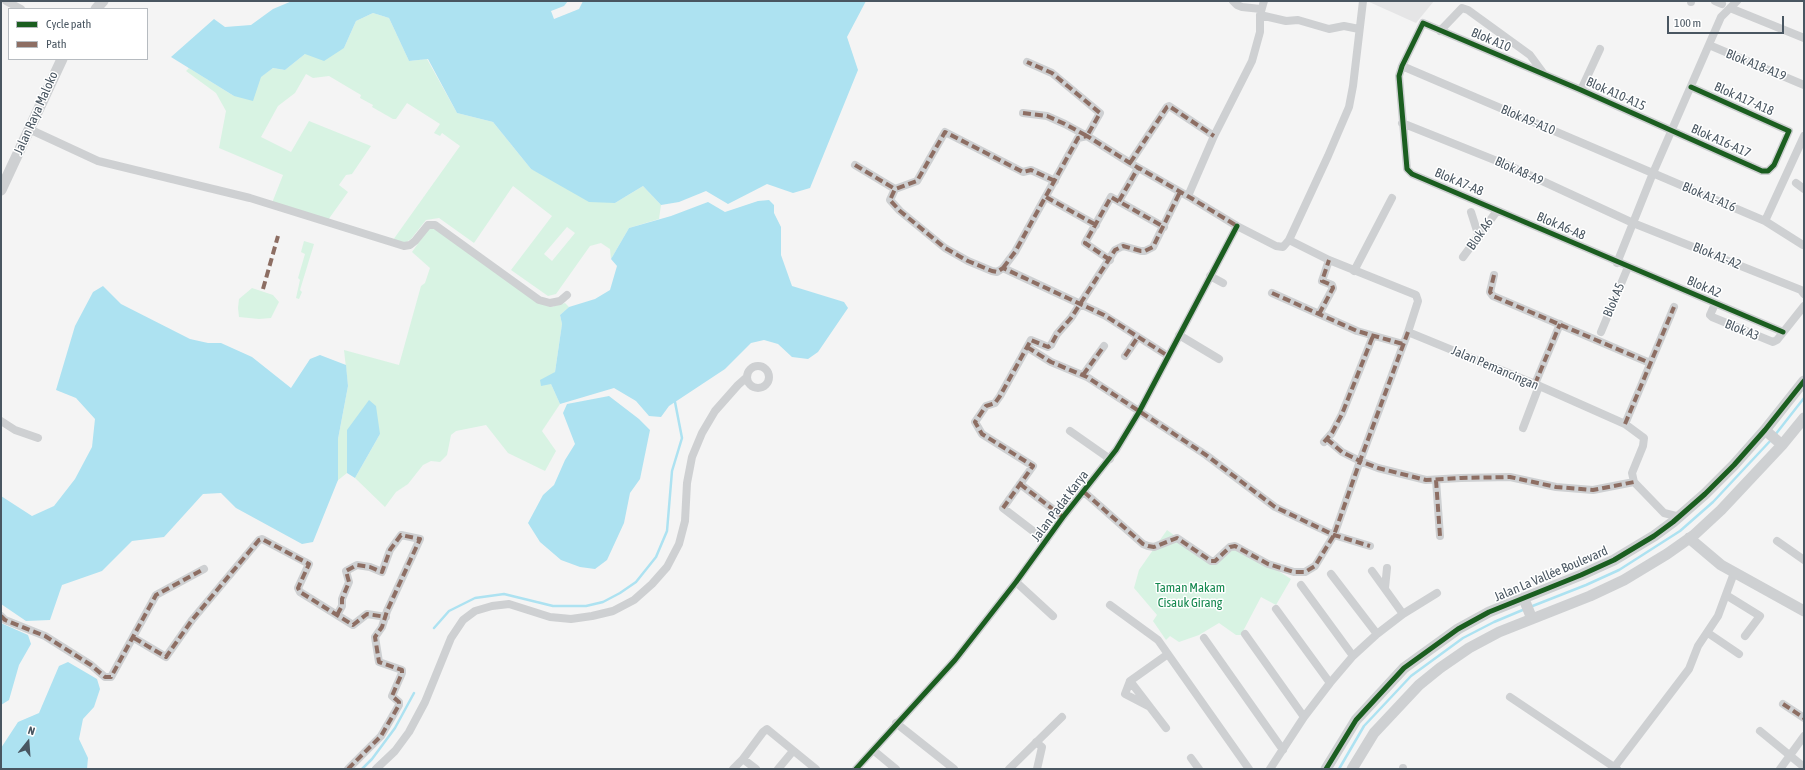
<!DOCTYPE html>
<meta charset="utf-8">
<style>
body{margin:0}
#map{position:relative;width:1805px;height:770px;overflow:hidden;background:#f4f4f4;font-family:"Asap Condensed",sans-serif}
canvas{display:block}
.frame{position:absolute;inset:0;border:2px solid #495661;pointer-events:none}
.legend{position:absolute;left:8px;top:8px;width:140px;height:52px;box-sizing:border-box;background:#fff;border:1px solid #b6bbc0;margin:0;padding:5px 7px;list-style:none;font-size:12px;color:#495661}
.legend li{display:flex;align-items:center;gap:8px;height:20px}
.legend b{width:20px;border:1px solid #b6bbc0}
.north{position:absolute;left:8px;top:722px;width:40px;height:40px;-webkit-text-stroke:3px #fff;paint-order:stroke;rotate:17deg;font-size:11px;font-weight:700;line-height:16px;text-align:center;color:#495661}
.north::after{content:'';display:block;margin:auto;width:14px;height:18px;background:#495661;clip-path:polygon(50% 0,100% 100%,50% 72%,0 100%)}
.scale{position:absolute;left:1667px;top:16px;width:117px;height:18px;box-sizing:border-box;border:2px solid #495661;border-top:0;padding-left:5px;font-size:12px;line-height:14px;white-space:nowrap;color:#495661;-webkit-text-stroke:3px #fff;paint-order:stroke}
</style>
<div id="map">
<canvas width="1805" height="770"></canvas>
<div class="frame"></div>
<ul class="legend">
<li><b style="height:5px;background:#1b5e20"></b>Cycle path</li>
<li><b style="height:5px;background:#8d6e63"></b>Path</li>
</ul>
<div class="north">N</div>
<div class="scale">100 m</div>
</div>
<script>
const ctx = document.querySelector('canvas').getContext('2d');
ctx.lineJoin = 'round';
function fill(path, color) { ctx.fillStyle = color; ctx.fill(path, 'evenodd'); }
const toPath = rows => new Path2D(rows.map(r => 'M' + r).join(''));
function stroke(path, color, width, dash) { ctx.strokeStyle = color; ctx.lineWidth = width; ctx.lineCap = dash ? 'butt' : 'round'; ctx.setLineDash(dash || []); ctx.stroke(path); }
function drawText(font, color, halo, rows, align = 'center') {
  ctx.font = font + ' "Asap Condensed",sans-serif'; ctx.lineWidth = 3; ctx.setLineDash([]); ctx.textBaseline = 'middle'; ctx.strokeStyle = halo; ctx.fillStyle = color; for (const [text, x, y, turn = 0] of rows) {
    ctx.save(); ctx.translate(x, y); ctx.rotate((+turn || 0) * Math.PI / 180); ctx.textAlign = isNaN(turn) ? turn : align; if (halo) ctx.strokeText(text, 0, 0); ctx.fillText(text, 0, 0); ctx.restore();
  }
}
fill(toPath([
 [1367,1,1434,1,1416,23]
]), '#e5e5e6');
fill(toPath([
 [373,13,389,18,409,61,427,59,457,113,493,122,531,169,615,203,643,186,661,205,659,219,629,228,611,259,610,249,601,243,590,246,556,294,548,296,511,270,552,216,513,186,474,243,439,218,426,220,411,239,405,243,393,240,460,146,442,133,440,136,434,133,440,124,407,103,396,119,393,119,372,107,373,105,360,98,361,95,329,76,313,78,306,74,295,93,278,106,261,137,291,152,309,121,371,146,352,174,346,175,339,185,348,192,328,220,272,203,283,175,219,148,226,111,216,93,186,71,189,68,234,96,273,68,285,70,305,54,344,48,356,21],
 [567,227,575,233,552,261,544,254],
 [434,227,551,307,565,303,569,307,560,315,562,324,555,372,551,384,560,404,542,431,556,451,545,471,508,453,486,425,456,431,451,435,447,455,440,462,431,461,423,465,408,484,396,492,385,507,355,478,380,434,347,430,347,473,337,481,338,439,348,386,344,350,399,365,421,286,425,283,430,268,412,252,429,228],
 [304,241,314,244,300,290,302,292,299,299,296,298,300,280,298,278,305,254,301,252],
 [252,288,273,295,279,302,271,318,259,319,239,317,238,308,239,299],
 [1167,530,1213,564,1236,544,1291,579,1276,605,1261,597,1241,635,1236,635,1219,623,1199,635,1179,642,1170,636,1166,640,1153,621,1157,615,1134,588,1139,570]
]), '#d8f3e3');
fill(toPath([
 [292,1,568,1,564,6,551,11,554,19,579,9,583,1,866,1,847,37,858,70,810,188,793,193,767,184,728,204,706,191,679,202,661,205,643,186,615,203,589,202,531,169,493,122,457,113,428,59,409,61,389,18,373,13,356,21,344,48,324,61,305,54,285,70,273,68,261,77,253,101,234,96,171,57,214,19,225,27,251,25,273,9],
 [769,200,774,205,774,213,781,227,781,255,792,286,844,302,848,308,818,352,808,359,792,357,778,344,764,340,751,343,725,369,669,406,661,417,649,416,636,401,614,388,560,404,551,384,541,386,540,380,555,372,562,324,560,315,569,307,595,299,610,290,617,266,611,259,629,228,671,216,708,202,725,212,758,201],
 [103,286,121,304,190,339,208,343,221,343,252,357,291,388,310,359,320,355,346,365,348,386,338,439,338,480,313,542,302,544,236,508,221,493,203,494,164,537,132,541,102,571,62,585,50,620,26,621,1,604,1,496,32,516,54,506,75,479,92,447,95,419,76,398,56,390,75,326,93,292],
 [609,396,639,419,650,430,640,479,630,493,624,523,607,560,595,569,580,567,561,560,540,542,528,523,543,495,554,485,565,460,575,444,563,413,567,404],
 [369,400,376,406,380,434,355,478,347,473,347,430],
 [1,623,28,635,31,644,19,665,9,700,1,705],
 [68,662,97,679,100,689,94,707,83,719,79,739,88,758,87,769,1,769,1,748,18,722,39,713,59,666]
]), '#ade2f1');
stroke(toPath([
 [1775,435,1804,398],
 [1530,607,1586,585,1619,570,1680,531,1713,502,1772,439],
 [434,628,449,611,475,598,504,594,553,606,586,606,603,602,620,593,636,582,656,557,667,531,672,471,682,438,675,402],
 [362,769,372,759,395,728,414,693],
 [1339,769,1364,726,1411,676,1463,638,1494,622,1525,609]
]), '#ade2f1', 2.5);
stroke(toPath([
 [6,1,21,9],
 [1233,1,1237,5,1242,7,1261,9],
 [1715,1,1722,4],
 [1691,2,1691,1],
 [1730,8,1804,38],
 [1260,15,1286,21,1298,20,1329,29,1344,26,1359,29],
 [1440,31,1462,8,1468,10,1530,55,1544,74],
 [1709,45,1804,85],
 [1402,66,1765,221,1803,245],
 [1691,87,1789,131,1774,165,1768,171,1762,171,1581,90,1423,23,1402,66,1399,76,1407,169,1412,174,1783,332],
 [1581,90,1600,49],
 [1023,113,1047,116,1065,124,1087,136,1100,113,1052,73,1027,62],
 [1402,123,1512,167,1633,223,1801,290,1804,294],
 [29,129,98,161,250,198,404,246,410,245,415,241,428,225,435,225,539,300,550,303,560,301,567,295],
 [1130,163,1167,107,1169,106,1214,136],
 [855,165,895,189],
 [1055,181,1031,170,1023,172,945,132,917,181,895,189,890,200,900,211,945,248,968,261,992,271,997,272,1003,268,1104,315,1168,356],
 [1796,183,1804,189],
 [1188,196,1214,136,1252,61,1260,32,1260,15,1264,1],
 [1046,197,1096,225],
 [1119,201,1138,168],
 [1471,212,1479,237],
 [1765,221,1804,136],
 [1289,240,1329,260,1416,295,1418,301,1408,332,1535,384,1625,424,1644,438,1643,446,1632,473,1634,482,1664,513,1680,517],
 [1463,257,1497,211],
 [1110,260,1085,243,1111,197,1164,227],
 [1617,263,1653,173,1721,17,1737,1],
 [1003,268,1015,252,1078,138,1087,136,1130,163,1191,198,1237,226,1276,246,1283,247,1289,240,1328,156,1349,107,1353,86,1363,1],
 [1354,271,1392,198],
 [1494,275,1490,292,1493,296,1650,363],
 [1210,276,1223,283],
 [1272,293,1357,331,1403,344],
 [1715,304,1710,315,1712,317,1773,342,1777,340,1804,306],
 [1319,314,1333,288,1332,285,1322,281,1329,260],
 [1408,332,1360,461,1378,468,1426,480,1461,478,1510,477,1556,487,1593,490,1634,482],
 [1601,332,1628,267],
 [1179,335,1219,359],
 [1027,347,1051,362,1087,377,1206,455,1275,507,1334,535,1370,546],
 [1125,356,1138,337],
 '747 377a11 11 0 1 1 22 0a11 11 0 1 1-22 0Z',
 [1083,375,1104,346],
 [1535,384,1560,324],
 [1,421,15,430,38,438],
 [1625,424,1674,307],
 [1523,428,1539,386],
 [1070,431,1110,459],
 [1324,442,1332,433,1342,414,1373,336],
 [1436,480,1440,536],
 [1020,484,1063,517],
 [1084,492,1143,544,1148,546,1154,547,1177,538,1211,561,1215,561,1230,547,1235,546,1268,564,1294,572,1305,572,1315,566,1334,535,1360,461,1342,452,1328,440],
 [1046,541,1003,508,1033,466,982,434,975,422,986,406,995,403,1000,396,1031,340,1048,347,1051,345,1057,334,1071,318,1115,250,1123,246,1141,251,1145,251,1153,247,1180,192],
 [1777,541,1804,560],
 [1372,571,1403,614],
 [1331,574,1377,634],
 [1016,582,1053,616],
 [1301,585,1353,656],
 [1385,588,1387,568],
 [1726,595,1760,616,1745,636],
 [1110,605,1158,640,1249,769],
 [1276,609,1330,683],
 [337,615,342,606,342,599,349,582,346,571,357,565,370,567,382,572,390,550,401,535,420,539,387,611,382,627,375,637,379,662,402,670,402,673,392,696,399,702,399,705,381,736,348,769],
 [1,616,5,620,45,636,91,665,105,677,111,677,156,595,204,569],
 [1708,633,1739,654],
 [1245,634,1304,717],
 [134,638,166,657,192,620,259,540,262,539,309,564,298,588,300,592,353,625,367,614,386,617],
 [1204,638,1283,750],
 [1130,681,1166,728],
 [1510,697,1617,769],
 [1783,704,1804,718],
 [1150,707,1125,694,1130,681,1168,654],
 [896,723,954,769],
 [1760,731,1804,767],
 [1036,742,1042,747,1037,769],
 [873,750,896,769],
 [1191,758,1199,769],
 [1403,768,1403,769],
 [376,769,395,751,409,732,425,702,451,638,463,620,475,611,492,606,509,604,550,617,571,619,592,616,613,611,634,600,652,584,667,567,679,544,685,521,687,483,692,457,702,433,715,411,738,385,747,377],
 [733,769,743,759],
 [756,769,743,759,763,732,767,729,816,769],
 [778,769,793,751],
 [856,769,955,660,1016,582,1063,517,1116,450,1139,412,1237,226],
 [1009,769,1062,717],
 [1270,769,1304,717,1330,683,1353,656,1377,634,1403,614,1437,593],
 [1613,769,1689,669,1698,646,1718,616,1734,573],
 [1780,769,1804,736]
]), '#ced0d2', 8);
stroke(toPath([
 [96,9,103,1],
 [1,190,62,59],
 [1765,430,1782,445],
 [1689,538,1721,565,1804,611],
 [1524,599,1532,619],
 [1326,769,1356,720,1404,668,1458,629,1489,612,1581,575,1614,560,1654,536,1673,522,1705,494,1734,465,1765,430,1804,381],
 [1352,769,1374,733,1419,685,1440,668,1469,648,1499,632,1590,596,1624,580,1667,554,1694,535,1721,510,1782,445,1804,418]
]), '#ced0d2', 11);
stroke(toPath([
 [1023,113,1047,116,1065,124,1087,136,1100,113,1052,73,1027,62],
 [1130,163,1167,107,1169,106,1214,136],
 [855,165,895,189],
 [1055,181,1031,170,1023,172,945,132,917,181,895,189,890,200,900,211,945,248,968,261,992,271,997,272,1003,268,1104,315,1168,356],
 [1046,197,1096,225],
 [1119,201,1138,168],
 [1110,260,1085,243,1111,197,1164,227],
 [1003,268,1015,252,1078,138,1082,137,1087,136,1130,163,1191,198,1237,226],
 [1494,275,1490,292,1493,296,1650,363],
 [263,289,278,236],
 [1272,293,1357,331,1403,344],
 [1319,314,1333,288,1332,285,1322,281,1329,260],
 [1408,332,1360,461,1378,468,1426,480,1461,478,1510,477,1556,487,1593,490,1634,482],
 [1027,347,1051,362,1087,377,1206,455,1275,507,1334,535,1370,546],
 [1125,356,1138,337],
 [1083,375,1104,346],
 [1535,384,1560,324],
 [1625,424,1674,307],
 [1324,442,1332,433,1342,414,1373,336],
 [1436,480,1440,536],
 [1020,484,1063,517],
 [1084,492,1143,544,1148,546,1154,547,1177,538,1211,561,1215,561,1230,547,1235,546,1268,564,1294,572,1305,572,1315,566,1334,535,1360,461,1342,452,1328,440],
 [1003,508,1033,466,982,434,975,422,986,406,995,403,1000,396,1031,340,1048,347,1051,345,1057,334,1071,318,1115,250,1123,246,1141,251,1145,251,1153,247,1180,192],
 [337,615,342,606,342,599,349,582,346,571,357,565,370,567,382,572,390,550,401,535,420,539,387,611,382,627,375,637,379,662,402,670,402,673,392,696,399,702,399,705,381,736,348,769],
 [1,616,5,620,45,636,91,665,105,677,111,677,156,595,204,569],
 [134,638,166,657,192,620,259,540,262,539,309,564,298,588,300,592,353,625,367,614,386,617],
 [1783,704,1804,718]
]), '#8d6e63', 4, [8, 4]);
stroke(toPath([
 [1691,87,1789,131,1774,165,1768,171,1762,171,1581,90,1423,23,1402,66,1399,76,1407,169,1412,174,1783,332],
 [856,769,955,660,1016,582,1063,517,1116,450,1139,412,1237,226],
 [1326,769,1356,720,1404,668,1458,629,1489,612,1581,575,1614,560,1654,536,1673,522,1705,494,1734,465,1765,430,1804,381]
]), '#1b5e20', 5);
drawText('13px', '#495661', '#fff', [
 ["Blok A10",1491,40,23],
 ["Blok A18-A19",1756,65,22],
 ["Blok A10-A15",1616,94,24],
 ["Blok A17-A18",1744,99,24],
 ["Jalan Raya Maloko",36,113,-66],
 ["Blok A9-A10",1528,120,23],
 ["Blok A16-A17",1721,141,24],
 ["Blok A8-A9",1519,171,24],
 ["Blok A7-A8",1459,182,23],
 ["Blok A1-A16",1709,197,23],
 ["Blok A6-A8",1561,226,23],
 ["Blok A6",1480,234,-55],
 ["Blok A1-A2",1717,256,22],
 ["Blok A2",1704,287,23],
 ["Blok A5",1614,300,-67],
 ["Blok A3",1742,330,22],
 ["Jalan Pemancingan",1495,368,23],
 ["Jalan Padat Karya",1060,506,-53],
 ["Jalan La Vallée Boulevard",1551,574,-23]
]);
drawText('13px', '#15884f', '#fff', [
 ["Taman Makam",1190,588],
 ["Cisauk Girang",1190,603]
]);
</script>
